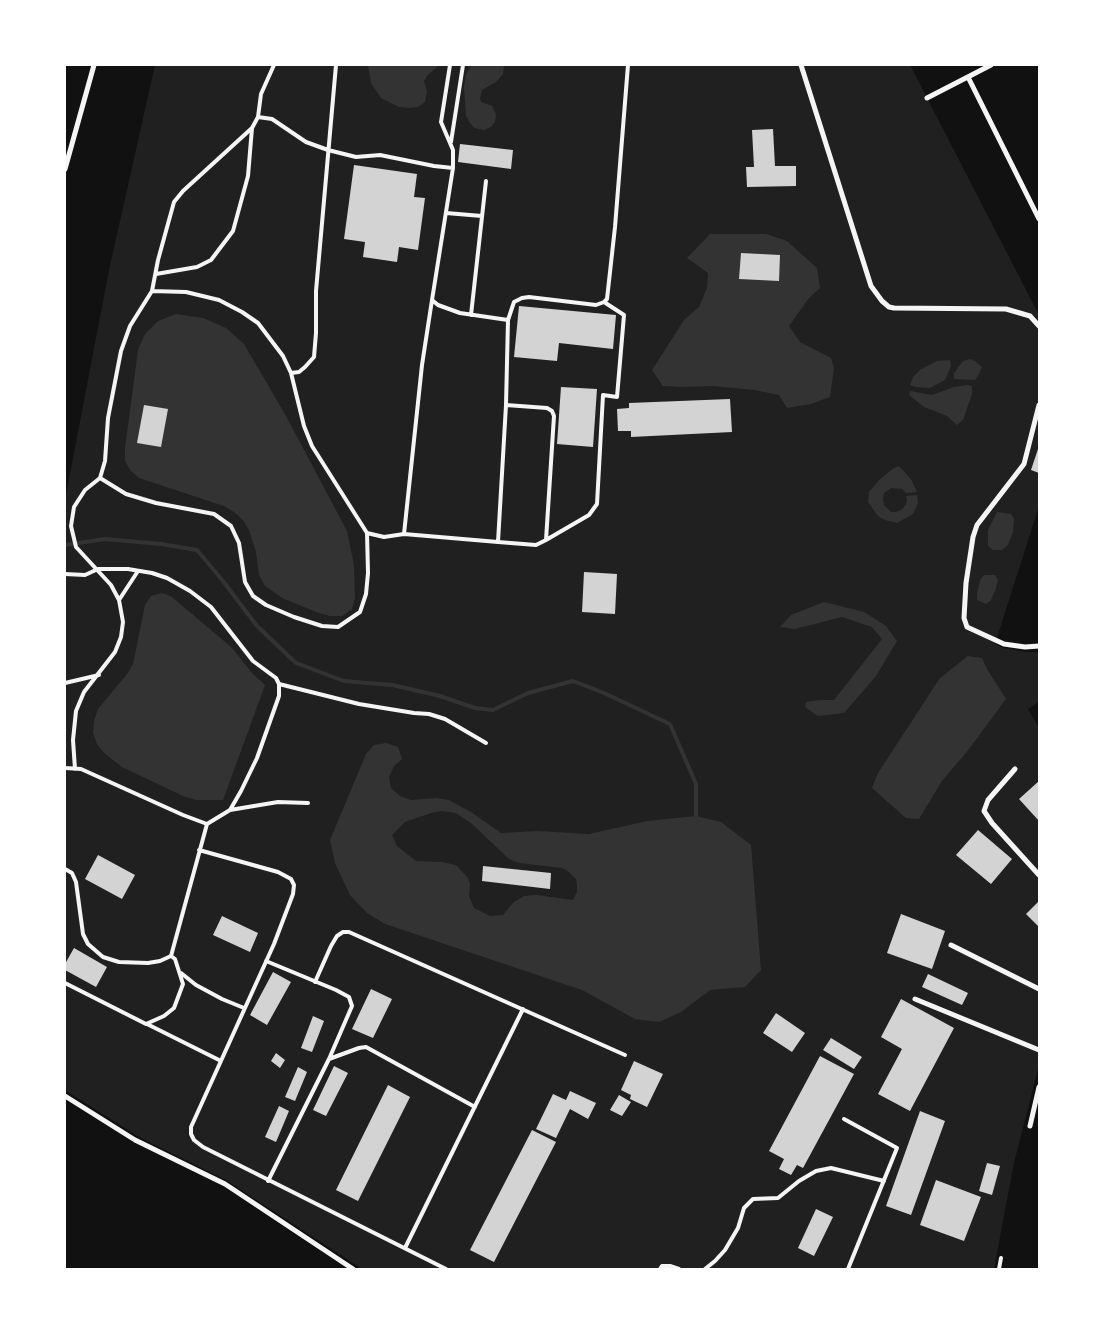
<!DOCTYPE html>
<style>
body{margin:0}
#map{position:relative;width:1104px;height:1334px;overflow:hidden;background:#111;font-family:"PT Serif",serif}
canvas{display:block}
.frame{position:absolute;inset:0;border:66px solid #fff;pointer-events:none}
</style>
<div id="map">
<canvas width="1104" height="1334"></canvas>
<div class="frame"></div>
</div>
<script>
const ctx = document.querySelector('canvas').getContext('2d');
ctx.lineJoin = 'round';
function fill(path, color) { ctx.fillStyle = color; ctx.fill(path, 'evenodd'); }
const toPath = rows => new Path2D(rows.map(r => 'M' + r).join(''));
function stroke(path, color, width, dash) { ctx.strokeStyle = color; ctx.lineWidth = width; ctx.lineCap = dash ? 'butt' : 'round'; ctx.setLineDash(dash || []); ctx.stroke(path); }
fill(toPath([
 [155,65,910,65,1039,315,1039,506,995,644,1003,648,1026,652,1039,652,1039,702,1028,709,1039,728,1039,1065,1014,1163,994,1269,362,1269,226,1180,139,1137,65,1090,65,500,109,270]
]), '#202020');
fill(toPath([
 [368,65,439,65,427,76,424,81,427,92,425,102,418,107,409,108,399,107,381,98,371,83],
 [471,65,504,65,503,74,496,82,482,90,480,98,481,102,492,106,496,114,495,122,491,127,484,130,475,128,470,123,466,116,464,87,466,75],
 [710,234,766,234,787,241,817,268,820,288,809,298,789,326,800,342,831,358,834,368,830,397,811,404,787,408,779,395,754,390,713,386,683,387,663,386,652,370,684,320,699,307,707,288,708,273,687,258],
 [176,314,203,318,226,328,244,344,286,416,347,531,354,565,355,598,352,609,342,616,330,616,319,613,284,599,265,586,259,575,256,552,249,530,243,520,234,512,224,506,139,478,131,471,125,461,125,448,138,350,145,334,158,321],
 [970,359,975,361,982,367,979,374,975,380,954,379,954,373,963,361],
 [950,360,951,366,945,380,930,388,915,387,910,385,913,377,920,370,937,361],
 [967,385,972,386,972,394,963,420,957,425,947,416,924,407,909,395,910,391,932,395,954,387],
 [899,466,911,479,917,492,906,493,902,489,891,488,884,493,883,499,884,505,891,512,896,512,901,510,906,505,907,501,906,496,917,495,918,503,913,514,897,523,885,520,878,516,868,502,869,492,879,480,894,468],
 [997,512,1011,514,1014,519,1013,532,1008,545,1002,550,993,550,988,546,988,530],
 [984,575,995,575,998,580,995,591,991,600,986,604,977,600,977,594,980,580],
 [162,593,172,597,231,647,253,674,265,685,223,800,196,800,183,796,122,767,104,753,97,744,93,733,94,721,98,709,127,674,133,664,145,605,151,596],
 [824,602,864,612,886,626,897,641,876,676,844,713,818,716,805,707,806,702,820,700,834,700,882,639,872,627,842,617,795,629,780,627,791,615],
 [968,656,982,658,987,669,1006,699,969,749,942,781,919,819,906,818,872,788,878,773,940,678],
 [386,743,398,747,402,759,394,766,389,777,391,788,400,796,411,800,436,798,449,800,471,812,501,833,538,831,589,834,647,821,696,816,721,822,751,845,761,970,745,987,710,990,681,1012,659,1022,635,1019,582,990,385,924,367,913,350,895,335,863,330,840,366,754,374,745],
 [442,811,456,813,471,823,509,859,519,863,562,868,568,871,576,879,577,886,577,892,573,900,537,895,524,896,514,902,503,915,490,916,474,908,469,896,470,884,468,878,456,865,442,862,416,861,397,846,392,835,405,822,431,813]
]), '#333');
stroke(toPath([
 [65,545,105,539,161,544,197,550,223,581,257,626,296,663,344,681,392,685,440,696,475,708,493,710,528,693,573,681,604,693,670,724,696,784,696,816]
]), '#333', 4);
fill(toPath([
 [773,129,775,166,796,166,796,186,747,187,746,167,754,167,752,130],
 [460,144,513,150,511,169,458,162],
 [354,165,417,174,414,197,425,198,418,250,399,247,397,262,363,257,365,242,344,239],
 [741,253,780,255,779,281,739,279],
 [519,306,616,315,613,349,559,343,557,361,514,357],
 [561,387,597,389,593,447,557,444],
 [730,399,732,432,631,437,631,431,618,431,617,409,629,408,629,403],
 [144,405,168,409,161,447,137,443],
 [1039,446,1039,473,1031,470],
 [584,572,617,574,615,614,582,612],
 [1039,781,1039,821,1019,799],
 [978,830,1012,859,991,884,956,855],
 [98,855,135,875,122,899,85,879],
 [483,866,551,873,550,889,482,881],
 [1039,901,1039,927,1026,914],
 [901,914,945,931,932,969,887,953],
 [222,916,258,933,250,952,213,935],
 [74,948,107,967,96,987,65,970,65,964],
 [273,972,291,982,267,1025,250,1015],
 [928,974,968,993,962,1005,922,987],
 [371,989,392,999,373,1038,352,1029],
 [901,999,954,1028,910,1111,878,1094,902,1049,881,1037],
 [776,1013,805,1033,792,1052,763,1033],
 [313,1016,324,1021,312,1052,301,1048],
 [831,1038,862,1057,854,1069,823,1050],
 [276,1053,285,1060,280,1068,271,1061],
 [820,1056,854,1074,803,1168,797,1165,791,1175,779,1169,784,1159,769,1151],
 [634,1061,663,1074,647,1107,630,1099,631,1095,621,1090],
 [334,1066,348,1073,326,1116,313,1110],
 [298,1067,307,1072,295,1101,285,1097],
 [388,1085,410,1097,358,1201,336,1190],
 [570,1091,596,1103,588,1119,570,1109,556,1138,536,1129,553,1094,566,1100],
 [619,1095,631,1102,622,1116,610,1110],
 [279,1106,289,1111,276,1142,265,1137],
 [920,1111,945,1121,911,1215,886,1206],
 [532,1130,556,1142,494,1262,470,1250],
 [987,1163,1000,1166,992,1195,979,1191],
 [936,1180,981,1197,964,1241,920,1225],
 [816,1209,833,1217,814,1256,798,1248]
]), '#d3d3d3');
stroke(toPath([
 [450,65,441,122,453,150,453,168],
 [258,117,272,119,306,142,328,150,356,157,380,155,434,166,453,168,432,300,438,305,460,313,508,320],
 [451,142,463,65],
 [446,213,482,216],
 [156,274,197,267,211,260,233,231,248,176,252,128],
 [152,291,186,292,219,300,242,312,258,323,283,356,291,373,299,372,305,367,314,357,316,333,316,291,336,65],
 [471,315,486,181],
 [291,373,304,426,312,446,367,533,384,537,404,534,498,542],
 [506,405,547,408,552,411,554,416,546,540,536,545,498,542,506,405,508,320,514,302,522,298,529,297,596,305,604,302,607,299,615,227,628,65],
 [100,478,126,494,156,503,214,514,231,526,239,543,245,582,253,596,266,605,294,617,322,626,338,627,360,612,366,594,368,573,367,533],
 [404,534,422,365,432,300],
 [546,540,589,515,597,504,603,395,617,397,624,315,604,302],
 [65,574,85,575,98,569,128,569,152,573,167,578,190,591,211,607,253,661,276,678,279,684,279,696,257,758,241,791,230,810,207,824,171,956,160,961,148,963,119,962,103,957,88,944,83,934,76,882,72,873,65,869],
 [119,600,138,571],
 [65,683,99,675],
 [279,684,359,704,414,713,429,714,445,719,486,743],
 [65,768,81,769,183,815,207,824],
 [75,769,73,740,76,711,84,692,115,652,121,637,123,622,119,600,111,585,76,547,71,526,74,507,85,490,100,478,105,461,108,418,121,351,130,326,152,291,158,260,174,202,183,191,252,128,258,117,261,94,274,65],
 [230,810,278,802,308,803],
 [199,850,278,872,291,879,294,885,293,894,274,944,191,1127,191,1134,194,1140,203,1147,446,1269],
 [266,961,336,990,349,997,352,1006,329,1059,268,1181],
 [181,973,196,985,222,999,244,1008],
 [315,982,331,946,337,936,343,932,349,932,625,1055],
 [65,983,146,1024,164,1016,174,1008,183,984,175,959,171,956],
 [147,1024,221,1061],
 [329,1059,359,1048,366,1047,475,1107],
 [844,1119,897,1148,848,1269],
 [405,1248,523,1009],
 [660,1269,662,1266,670,1266,679,1269],
 [705,1269,715,1261,725,1250,738,1228,744,1208,753,1199,778,1198,799,1181,816,1171,831,1168,884,1181],
 [999,1269,1001,1258]
]), '#f5f5f5', 4);
stroke(toPath([
 [801,65,871,286,882,301,889,307,894,308,1006,309,1030,316,1039,326],
 [968,77,1039,219],
 [927,98,991,65],
 [65,169,94,65],
 [1039,405,1024,464,977,525,973,537,966,583,964,618,967,627,1004,644,1025,647,1039,646],
 [1015,769,988,800,984,811,992,823,1039,875],
 [951,945,1039,989],
 [915,999,1039,1050],
 [65,1096,135,1140,225,1184,353,1269],
 [1030,1126,1039,1087]
]), '#f5f5f5', 5);
</script>
